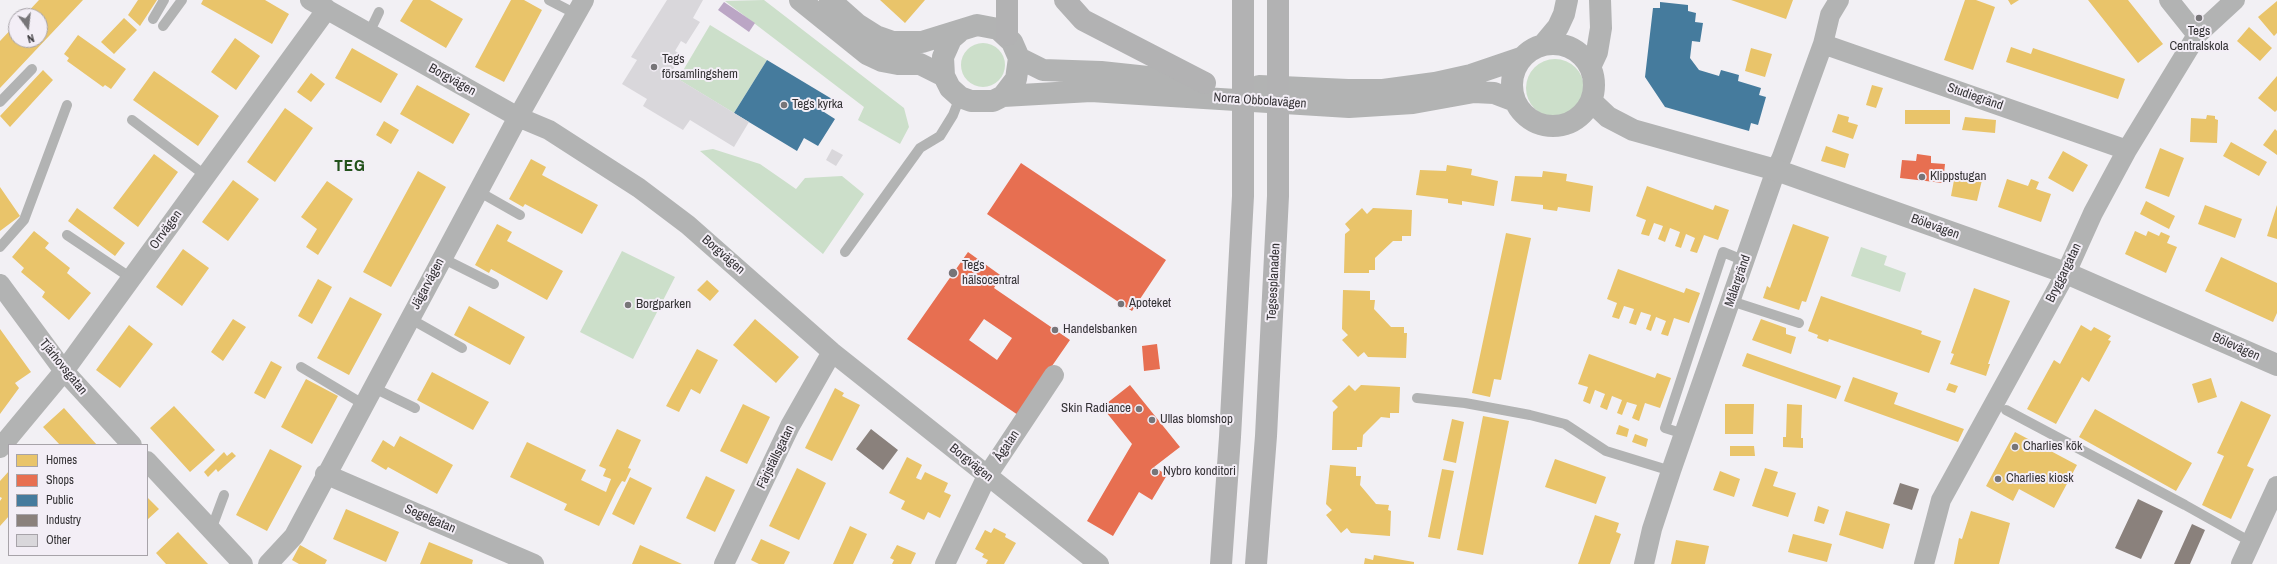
<!DOCTYPE html>
<meta charset="utf-8">
<style>
body{margin:0}
#map{position:relative;width:2277px;height:564px;overflow:hidden;background:#f2f0f4;font-family:"Archivo Narrow",sans-serif}
canvas{display:block}
.legend{position:absolute;left:8px;top:444px;width:140px;height:112px;box-sizing:border-box;background:#f3eef6;border:1px solid #a7a3a9;margin:0;padding:5px 7px;list-style:none;font-size:12px;color:#353336}
.legend li{display:flex;align-items:center;gap:8px;height:20px}
.legend b{width:20px;border:1px solid #a7a3a9}
.north{position:absolute;left:8px;top:8px;width:40px;height:40px;box-sizing:border-box;background:#f3eef6;border:1px solid #a7a3a9;border-radius:50%;rotate:165deg;font-size:11px;font-weight:700;line-height:16px;text-align:center;color:#353336}
.north::after{content:'';display:block;margin:auto;width:14px;height:18px;background:#777578;clip-path:polygon(50% 0,100% 100%,50% 72%,0 100%)}
</style>
<div id="map">
<canvas width="2277" height="564"></canvas>
<ul class="legend">
<li><b style="height:11px;background:#e9c46a"></b>Homes</li>
<li><b style="height:11px;background:#e76f51"></b>Shops</li>
<li><b style="height:11px;background:#457b9d"></b>Public</li>
<li><b style="height:11px;background:#8a817c"></b>Industry</li>
<li><b style="height:11px;background:#d9d7db"></b>Other</li>
</ul>
<div class="north">N</div>
</div>
<script>
const ctx = document.querySelector('canvas').getContext('2d');
ctx.lineJoin = 'round';
function fill(path, color) { ctx.fillStyle = color; ctx.fill(path, 'evenodd'); }
const toPath = rows => new Path2D(rows.map(r => 'M' + r).join(''));
function stroke(path, color, width, dash) { ctx.strokeStyle = color; ctx.lineWidth = width; ctx.lineCap = dash ? 'butt' : 'round'; ctx.setLineDash(dash || []); ctx.stroke(path); }
function drawText(font, color, halo, rows, align = 'center') {
  ctx.font = font + ' "Archivo Narrow",sans-serif'; ctx.lineWidth = 4; ctx.setLineDash([]); ctx.textBaseline = 'middle'; ctx.strokeStyle = halo; ctx.fillStyle = color; for (const [text, x, y, turn = 0] of rows) {
    ctx.save(); ctx.translate(x, y); ctx.rotate((+turn || 0) * Math.PI / 180); ctx.textAlign = isNaN(turn) ? turn : align; if (halo) ctx.strokeText(text, 0, 0); ctx.fillText(text, 0, 0); ctx.restore();
  }
}
fill(toPath([
 [764,0,904,108,909,127,900,144,858,120,864,107,725,1],
 [710,25,767,60,734,113,678,79],
 '961 65a22 22 0 1 1 44 0a22 22 0 1 1-44 0Z',
 '1526 88a29 29 0 1 1 58 0a29 29 0 1 1-58 0Z',
 [713,149,760,164,796,189,805,178,842,176,864,194,823,254,700,151],
 [1861,247,1887,256,1884,265,1906,273,1900,292,1851,276],
 [622,251,675,277,633,359,580,332]
]), '#ccdfca');
fill(toPath([
 [724,2,755,23,749,32,718,10]
]), '#bba6c5');
fill(toPath([
 [39,0,83,0,0,88,0,41,16,24,16,40,40,40,40,16,24,16],
 [138,0,157,0,140,26,128,15],
 [203,0,265,0,289,14,272,44,201,4],
 [413,0,430,0,463,19,446,48,400,21],
 [511,0,524,0,542,10,504,82,475,67],
 [880,0,925,0,905,23],
 [1731,0,1793,0,1786,19],
 [1965,0,1976,0,1995,7,1973,70,1944,60],
 [2008,0,2019,0,2011,5],
 [2088,0,2128,0,2163,44,2138,63],
 [2277,1,2277,33,2274,36,2258,17],
 [124,18,137,30,114,54,101,42],
 [2249,27,2272,48,2260,61,2237,41],
 [78,35,126,69,111,89,105,85,103,87,67,61,69,58,64,54],
 [235,38,260,56,236,90,211,72],
 [2011,47,2031,54,2033,48,2125,79,2118,99,2006,62],
 [352,48,398,74,381,103,335,78],
 [1751,48,1772,54,1765,77,1745,71],
 [43,70,53,80,10,127,0,116],
 [154,71,219,116,198,146,133,100],
 [311,73,325,84,311,102,297,92],
 [2277,76,2277,110,2275,112,2258,98],
 [417,85,470,114,453,144,400,114],
 [1872,85,1883,88,1876,108,1866,105],
 [285,108,313,128,275,182,247,162],
 [1905,110,1950,110,1950,124,1905,124],
 [1838,114,1849,117,1848,122,1858,125,1853,139,1832,132],
 [2207,115,2215,116,2215,119,2218,120,2217,143,2190,142,2191,118,2206,119],
 [1965,117,1996,120,1995,133,1962,130],
 [384,121,399,130,391,144,376,135],
 [2275,129,2277,131,2277,155,2263,145],
 [2231,142,2267,162,2259,176,2223,156],
 [1826,146,1849,154,1845,168,1821,161],
 [2160,148,2184,158,2169,197,2145,188],
 [2063,151,2088,165,2073,192,2048,178],
 [154,154,178,172,138,227,113,208],
 [531,159,546,167,542,175,598,205,582,234,525,204,523,207,509,199],
 [1447,165,1472,169,1471,175,1498,181,1494,206,1462,201,1462,205,1448,203,1448,199,1416,195,1420,170,1446,171],
 [418,171,446,187,391,287,363,272],
 [1543,171,1567,174,1566,181,1593,186,1590,212,1558,207,1557,211,1543,209,1543,205,1511,201,1515,176,1542,177],
 [1955,175,1982,180,1977,201,1951,196],
 [2007,179,2028,186,2031,179,2039,182,2036,189,2051,194,2041,222,1998,207],
 [233,180,259,199,228,241,202,222],
 [327,181,353,199,318,255,306,247,317,229,301,217],
 [1647,186,1713,210,1715,205,1729,210,1718,240,1704,235,1697,253,1690,251,1695,238,1686,234,1681,248,1675,246,1680,232,1670,228,1665,242,1658,239,1663,226,1654,223,1649,236,1641,234,1646,220,1636,216],
 [0,187,20,216,0,231],
 [2146,201,2175,216,2169,229,2140,214],
 [2205,205,2242,219,2235,238,2198,224],
 [2277,205,2277,239,2267,236],
 [77,208,125,243,115,256,68,221],
 [1362,208,1367,214,1373,208,1412,210,1411,236,1402,236,1402,241,1393,241,1375,258,1375,270,1369,270,1369,273,1344,273,1345,234,1350,230,1345,224],
 [497,224,512,232,507,241,563,271,547,300,491,269,489,273,475,265],
 [1793,224,1829,237,1806,302,1802,301,1799,310,1763,298,1767,286,1770,288],
 [34,231,49,243,45,248,70,268,67,273,91,293,69,320,42,297,45,292,21,272,24,268,12,257],
 [2135,231,2146,236,2148,231,2159,236,2161,232,2170,236,2167,243,2177,247,2166,273,2125,254],
 [1506,233,1531,238,1501,380,1494,379,1490,397,1472,393],
 [183,249,209,268,182,306,156,287],
 [2221,257,2277,283,2277,313,2273,322,2205,291],
 [1618,269,1684,293,1686,288,1700,293,1689,323,1674,318,1668,336,1661,334,1666,321,1656,317,1651,331,1646,329,1651,315,1641,312,1636,325,1629,323,1634,309,1624,306,1619,319,1612,317,1617,303,1607,299],
 [318,279,332,287,312,324,298,316],
 [707,280,719,291,710,301,697,290],
 [1974,288,2010,301,1988,364,1990,364,1986,376,1950,364,1954,354,1951,353],
 [1343,290,1370,291,1370,300,1375,300,1374,309,1391,327,1404,327,1404,333,1407,333,1406,358,1368,357,1364,352,1358,357,1342,340,1348,335,1342,329],
 [1821,296,1922,331,1921,334,1941,341,1929,373,1829,339,1828,342,1817,338,1818,335,1808,331],
 [350,297,382,314,349,375,317,358],
 [469,306,525,337,510,365,454,335],
 [233,319,246,327,223,361,211,352],
 [755,319,799,357,776,383,733,345],
 [1761,319,1786,328,1786,334,1796,337,1791,354,1752,340],
 [129,325,153,344,120,388,96,370],
 [2081,325,2091,331,2094,327,2111,336,2108,340,2111,341,2089,382,2082,377,2056,424,2027,409,2054,360,2060,364],
 [0,329,31,372,15,383,19,388,0,414],
 [697,349,718,360,700,394,691,389,679,412,666,406],
 [1747,353,1841,386,1836,399,1742,366],
 [1589,354,1655,378,1657,373,1671,378,1660,408,1645,403,1639,421,1632,418,1637,405,1627,402,1622,415,1617,413,1622,400,1612,396,1607,410,1600,407,1605,394,1595,390,1590,404,1583,401,1588,387,1578,384],
 [271,361,282,367,265,399,254,393],
 [432,372,489,402,473,430,417,400],
 [1853,377,1898,393,1894,404,1964,429,1958,442,1844,401],
 [2211,378,2217,397,2198,403,2192,384],
 [306,379,338,396,312,444,281,427],
 [1949,383,1958,386,1955,393,1946,390],
 [1349,385,1355,391,1361,385,1400,387,1399,413,1390,413,1390,418,1381,417,1363,435,1362,447,1357,447,1357,450,1332,450,1333,412,1338,407,1332,401],
 [835,388,844,393,842,396,860,405,832,461,805,448],
 [2241,401,2271,415,2247,466,2254,469,2231,519,2202,505,2224,456,2217,453],
 [743,404,770,417,747,464,720,451],
 [1725,404,1754,404,1753,434,1725,434],
 [1787,404,1802,405,1801,438,1803,438,1803,448,1783,447,1783,437,1786,437],
 [174,406,215,450,190,472,150,428],
 [64,408,97,445,60,445,43,427],
 [2095,409,2192,463,2176,491,2079,437],
 [1483,416,1509,421,1483,555,1457,550],
 [1452,419,1464,422,1456,463,1443,460],
 [1619,425,1629,429,1627,437,1616,434],
 [617,429,641,440,628,468,631,469,625,482,622,481,617,489,599,526,564,510,567,504,510,477,527,442,586,470,581,480,606,492,611,479,603,476,606,469,599,466],
 [2015,432,2077,465,2054,508,2019,489,2013,501,1986,486],
 [1635,434,1648,439,1646,447,1632,442],
 [400,436,453,465,437,494,388,467,386,470,371,461,383,440,394,447],
 [1730,446,1754,446,1755,456,1730,456],
 [270,449,302,466,267,531,236,515],
 [224,452,227,456,232,452,236,456,218,472,216,469,208,477,204,472],
 [907,457,922,465,916,478,921,480,925,472,948,483,944,492,951,495,940,518,928,512,924,520,901,509,905,501,889,493],
 [1555,459,1606,477,1596,504,1545,487],
 [1330,465,1356,467,1356,476,1361,476,1360,485,1376,504,1389,505,1388,510,1391,511,1390,536,1351,533,1347,528,1341,533,1326,515,1332,510,1326,504],
 [797,468,826,483,799,540,769,526],
 [1765,468,1778,472,1773,486,1796,493,1788,517,1752,506],
 [1442,469,1454,471,1440,539,1428,537],
 [9,471,9,516,0,526,0,501,2,498,0,497,0,481],
 [1720,471,1740,479,1734,497,1713,490],
 [706,476,735,490,715,532,686,518],
 [630,477,652,488,634,525,612,514],
 [147,497,159,509,147,520],
 [1818,506,1829,510,1824,524,1814,521],
 [346,509,399,532,386,562,333,539],
 [1846,511,1890,524,1883,549,1839,535],
 [1971,511,2010,523,1999,564,1954,564,1959,538,1962,539],
 [1595,515,1619,523,1616,532,1621,534,1610,564,1578,564],
 [850,526,867,534,853,564,833,564],
 [994,528,1006,534,1005,537,1016,543,1004,564,986,564,988,560,982,557,984,554,975,549,985,530,991,533],
 [178,532,208,564,166,564,156,553],
 [1793,534,1832,544,1827,562,1788,552],
 [761,539,790,552,784,564,759,564,751,560],
 [1676,540,1709,546,1705,564,1671,564],
 [429,542,473,560,472,564,420,564],
 [300,545,327,560,325,564,299,564,292,560],
 [640,545,682,564,632,564],
 [897,545,916,553,911,564,892,564,894,560,890,558],
 [1374,555,1414,562,1414,564,1364,564,1365,558,1373,560]
]), '#e9c46a');
fill(toPath([
 [1917,154,1931,156,1931,163,1945,164,1943,183,1900,178,1902,160,1916,161],
 [1021,163,1166,260,1132,311,987,214],
 [968,252,1003,277,1003,283,997,283,994,288,1070,340,1018,415,907,339],
 [984,319,1012,338,997,360,969,340],
 [1157,344,1160,369,1144,371,1142,346],
 [1130,385,1180,447,1154,467,1167,475,1152,500,1139,492,1113,536,1087,521,1132,444,1102,407]
]), '#e76f51');
fill(toPath([
 [1660,2,1688,5,1688,11,1696,13,1695,22,1703,23,1700,42,1692,41,1690,58,1699,70,1719,76,1721,70,1739,75,1738,81,1761,88,1759,95,1766,97,1758,125,1751,123,1749,131,1665,107,1645,77,1653,8,1660,8],
 [767,60,832,99,824,112,835,119,818,146,804,138,797,151,734,113]
]), '#457b9d');
fill(toPath([
 [871,429,898,450,883,470,856,449],
 [1900,483,1919,489,1912,510,1893,504],
 [2138,499,2163,511,2141,559,2115,548],
 [2192,524,2205,530,2190,564,2174,564]
]), '#8a817c');
fill(toPath([
 [667,0,703,0,693,18,700,22,686,44,681,41,675,51,682,55,670,74,749,122,734,147,690,120,683,130,643,106,647,99,622,84,637,60,631,57],
 [832,149,843,155,836,166,826,160]
]), '#d9d7db');
stroke(toPath([
 [549,0,576,14],
 [153,19,164,0],
 [163,26,182,0],
 [369,33,379,12],
 [0,102,32,69],
 [132,120,206,176],
 [476,190,520,215],
 [67,235,131,278],
 [0,247,24,220,67,105],
 [845,252,920,148,940,136,953,115,960,97],
 [442,258,494,284],
 [1731,301,1799,323],
 [409,318,462,348],
 [301,367,363,404],
 [372,387,415,408],
 [1417,398,1465,403,1530,415,1565,424,1606,451,1671,471],
 [2006,410,2185,505,2251,542],
 [1684,434,1665,428,1723,252,1745,261],
 [211,530,224,495]
]), '#b2b3b3', 10);
stroke(toPath([
 [310,0,518,117,549,130,639,188,688,225,832,352,1099,564],
 [2169,0,2197,35],
 [1823,44,2127,150],
 [0,284,64,371,132,445],
 [0,448,64,371,327,9],
 [147,461,243,564],
 [325,474,534,564],
 [268,564,294,536,518,117,584,0],
 [724,564,790,426,832,352],
 [945,564,987,476,1054,375],
 [1644,564,1652,529,1671,471,1776,170,1782,157,1823,44,1830,15,1839,0],
 [1924,564,1941,500,2066,273,2093,213,2127,150,2197,35,2235,0],
 [2241,564,2277,486]
]), '#b2b3b3', 20);
stroke(toPath([
 [800,0,867,54,882,61,898,64,920,64,944,76],
 [830,0,857,24,876,36,893,42,922,42,977,25,998,29,1012,42,1019,58,1016,79,1003,96,993,101,971,101,960,97,950,88,944,76,943,57,951,39,958,33],
 '1512 85a41 41 0 1 1 82 0a41 41 0 1 1-82 0Z',
 [1543,45,1558,27,1564,14,1567,0],
 [1019,58,1043,70,1101,72,1204,83],
 [1590,67,1597,52,1601,28,1600,0],
 [1259,86,1348,90,1383,90,1435,83,1471,75,1521,58],
 [1003,96,1091,91,1349,107,1413,103,1474,92,1494,93,1515,101],
 [1591,101,1608,117,1633,130,1776,170,2066,273,2277,365]
]), '#b2b3b3', 22);
stroke(toPath([
 [1065,0,1083,20,1205,83],
 [1007,35,1007,0],
 [1221,564,1230,437,1243,196,1243,0],
 [1256,564,1266,436,1278,196,1278,0]
]), '#b2b2b3', 22);
for (const [x, y, r, color] of [
 [2199,18,4,"#777578"],
 [654,67,4,"#777578"],
 [784,105,4,"#777578"],
 [1922,177,4,"#777578"],
 [953,273,5,"#777578"],
 [1121,304,4,"#777578"],
 [628,305,4,"#777578"],
 [1055,330,4,"#777578"],
 [1139,409,4,"#777578"],
 [1152,420,4,"#777578"],
 [2015,447,4,"#777578"],
 [1155,472,4,"#777578"],
 [1998,479,4,"#777578"]
]) { const dot = new Path2D(); dot.arc(x, y, r, 0, 2 * Math.PI); ctx.fillStyle = color; ctx.fill(dot); stroke(dot, '#f3eef6', 1.5); }
drawText('13px', '#353336', '#f3eef6', [
 ["Tegs",2199,32,"center"],
 ["Centralskola",2199,47,"center"],
 ["Tegs",662,60],
 ["församlingshem",662,75],
 ["Tegs kyrka",792,105],
 ["Klippstugan",1930,177],
 ["Tegs",962,266],
 ["hälsocentral",962,281],
 ["Apoteket",1129,304],
 ["Borgparken",636,305],
 ["Handelsbanken",1063,330],
 ["Skin Radiance",1131,409,"right"],
 ["Ullas blomshop",1160,420],
 ["Charlies kök",2023,447],
 ["Nybro konditori",1163,472],
 ["Charlies kiosk",2006,479]
], 'left');
drawText('13px', '#353336', '#f3eef6', [
 ["Borgvägen",452,80,29],
 ["Studiegränd",1975,97,19],
 ["Norra Obbolavägen",1260,101,4],
 ["Bölevägen",1935,227,20],
 ["Orrvägen",166,230,-54],
 ["Borgvägen",723,255,41],
 ["Bryggargatan",2064,273,-64],
 ["Målargränd",1738,281,-71],
 ["Tegsesplanaden",1274,282,-87],
 ["Jägarvägen",428,284,-62],
 ["Bölevägen",2236,347,24],
 ["Tjärhovsgatan",63,367,51],
 ["Ågatan",1007,446,-56],
 ["Färjställsgatan",776,457,-64],
 ["Borgvägen",971,463,39],
 ["Segelgatan",430,519,23]
]);
ctx.letterSpacing = '1px';
drawText('bold 17px', '#23521b', '#f3eef6', [
 ["TEG",350,166]
]);
ctx.letterSpacing = '0px';
</script>
